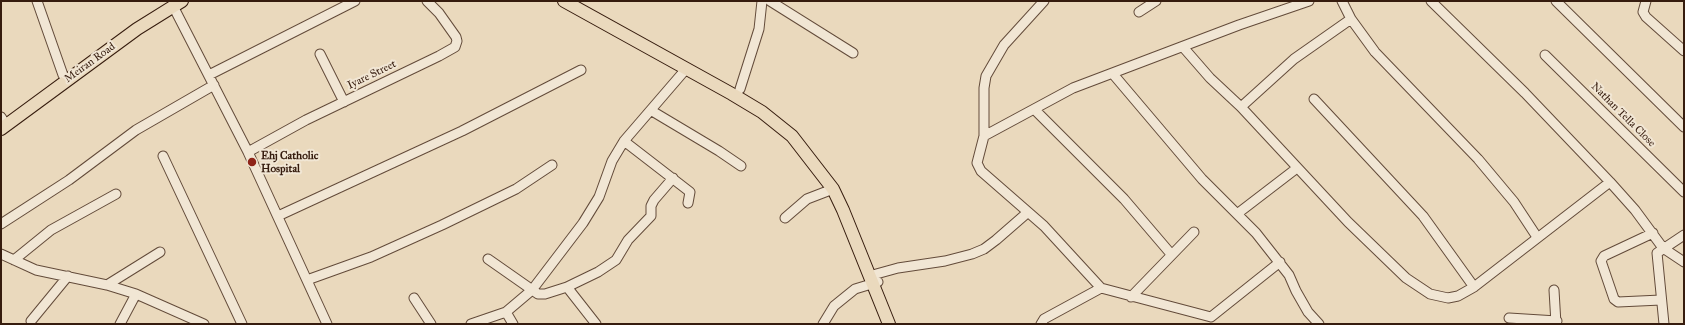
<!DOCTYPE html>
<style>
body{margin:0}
#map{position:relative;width:1685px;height:325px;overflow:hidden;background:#ead9bd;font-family:"IM FELL Great Primer",serif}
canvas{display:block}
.frame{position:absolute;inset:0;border:2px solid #361c0e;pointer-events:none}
</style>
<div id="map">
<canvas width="1685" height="325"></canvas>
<div class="frame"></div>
</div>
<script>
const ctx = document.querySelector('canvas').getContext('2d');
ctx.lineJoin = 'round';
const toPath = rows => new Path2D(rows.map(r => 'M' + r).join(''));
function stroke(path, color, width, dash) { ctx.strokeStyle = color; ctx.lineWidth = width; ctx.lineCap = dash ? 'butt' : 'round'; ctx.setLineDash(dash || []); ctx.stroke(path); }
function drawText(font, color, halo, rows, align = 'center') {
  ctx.font = font + ' "IM FELL Great Primer",serif'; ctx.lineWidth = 4; ctx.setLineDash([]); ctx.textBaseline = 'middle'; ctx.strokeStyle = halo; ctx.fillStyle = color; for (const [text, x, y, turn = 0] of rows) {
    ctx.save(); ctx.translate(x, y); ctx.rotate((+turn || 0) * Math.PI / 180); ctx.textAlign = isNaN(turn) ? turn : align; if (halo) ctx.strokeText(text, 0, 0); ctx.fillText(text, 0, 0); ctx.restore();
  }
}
const minor = toPath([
 [37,1,63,75],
 [770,1,853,53],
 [1342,1,1351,19,1375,52,1478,159,1514,202,1537,237],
 [1431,1,1525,93,1610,182,1635,210,1663,248,1684,262],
 [1556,1,1684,127],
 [1646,1,1643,12,1646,17,1684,51],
 [173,6,248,152,327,324],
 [1139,12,1156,1],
 [1183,47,1210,78,1241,107,1348,222,1406,278,1430,294,1448,298,1458,296,1474,287,1610,182],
 [320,54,344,102],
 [1545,55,1684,192],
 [1113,74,1202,179,1256,233,1289,275,1296,291,1308,312,1319,324],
 [209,75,355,1],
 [740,89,759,29,762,1],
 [1314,99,1423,216,1474,287],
 [1241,107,1294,59,1351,19],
 [1034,109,1124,199,1171,254],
 [652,111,719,151,741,166],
 [1,117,3,120],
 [984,136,984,88,986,76,1004,45,1044,1],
 [624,141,690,192,688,203],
 [248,152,306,120,439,56,455,47,457,41,456,37,439,13,427,1],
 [163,156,242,324],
 [1237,214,1297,168],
 [278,216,462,131,581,70],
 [785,218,807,199,833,189],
 [1,224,69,180,136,130,214,85],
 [1653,233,1604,256,1601,261,1614,299,1618,302,1661,300],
 [1,254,36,270,107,285,136,294,204,324],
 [488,259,538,294,545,294,567,287,598,272,616,260,628,240,651,216,651,206,654,200,673,178],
 [14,260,51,230,116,194],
 [1280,262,1211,317,1101,288,1044,226,981,171,977,163,984,136,1073,88,1239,25,1309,1],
 [869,276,898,268,945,261,972,254,984,249,996,240,1027,213],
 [307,280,371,257,442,225,516,189,552,165],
 [107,285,160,252],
 [567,287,596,324],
 [1554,290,1556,324],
 [1131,297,1194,232],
 [414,298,431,324],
 [506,312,513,324],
 [1509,318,1557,321],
 [31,321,68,276],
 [120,324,136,294],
 [471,324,506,312,532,290,583,223,599,197,612,161,624,141,686,69],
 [823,324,834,306,855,289,878,282],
 [1041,324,1044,319,1101,288],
 [1664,324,1657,253,1684,235]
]);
const major = toPath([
 [564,1,732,94,762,112,792,136,833,189,843,210,889,324],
 [1,129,137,29,182,1]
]);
stroke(minor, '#634b3a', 11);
stroke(major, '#361c0e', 14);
stroke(minor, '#f1e6d4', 9);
stroke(major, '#ead9bd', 12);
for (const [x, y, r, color] of [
 [252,162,5,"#8f2418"]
]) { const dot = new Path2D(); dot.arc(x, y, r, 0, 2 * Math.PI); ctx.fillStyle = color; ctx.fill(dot); stroke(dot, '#f1e6d4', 1.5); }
drawText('11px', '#361c0e', '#f1e6d4', [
 ["Meiran Road",90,63,-36],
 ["Iyare Street",372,75,-26],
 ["Nathan Tella Close",1623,115,45]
]);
drawText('bold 11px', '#361c0e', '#f1e6d4', [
 ["Ehj Catholic",261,156],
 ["Hospital",261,169]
], 'left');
</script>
